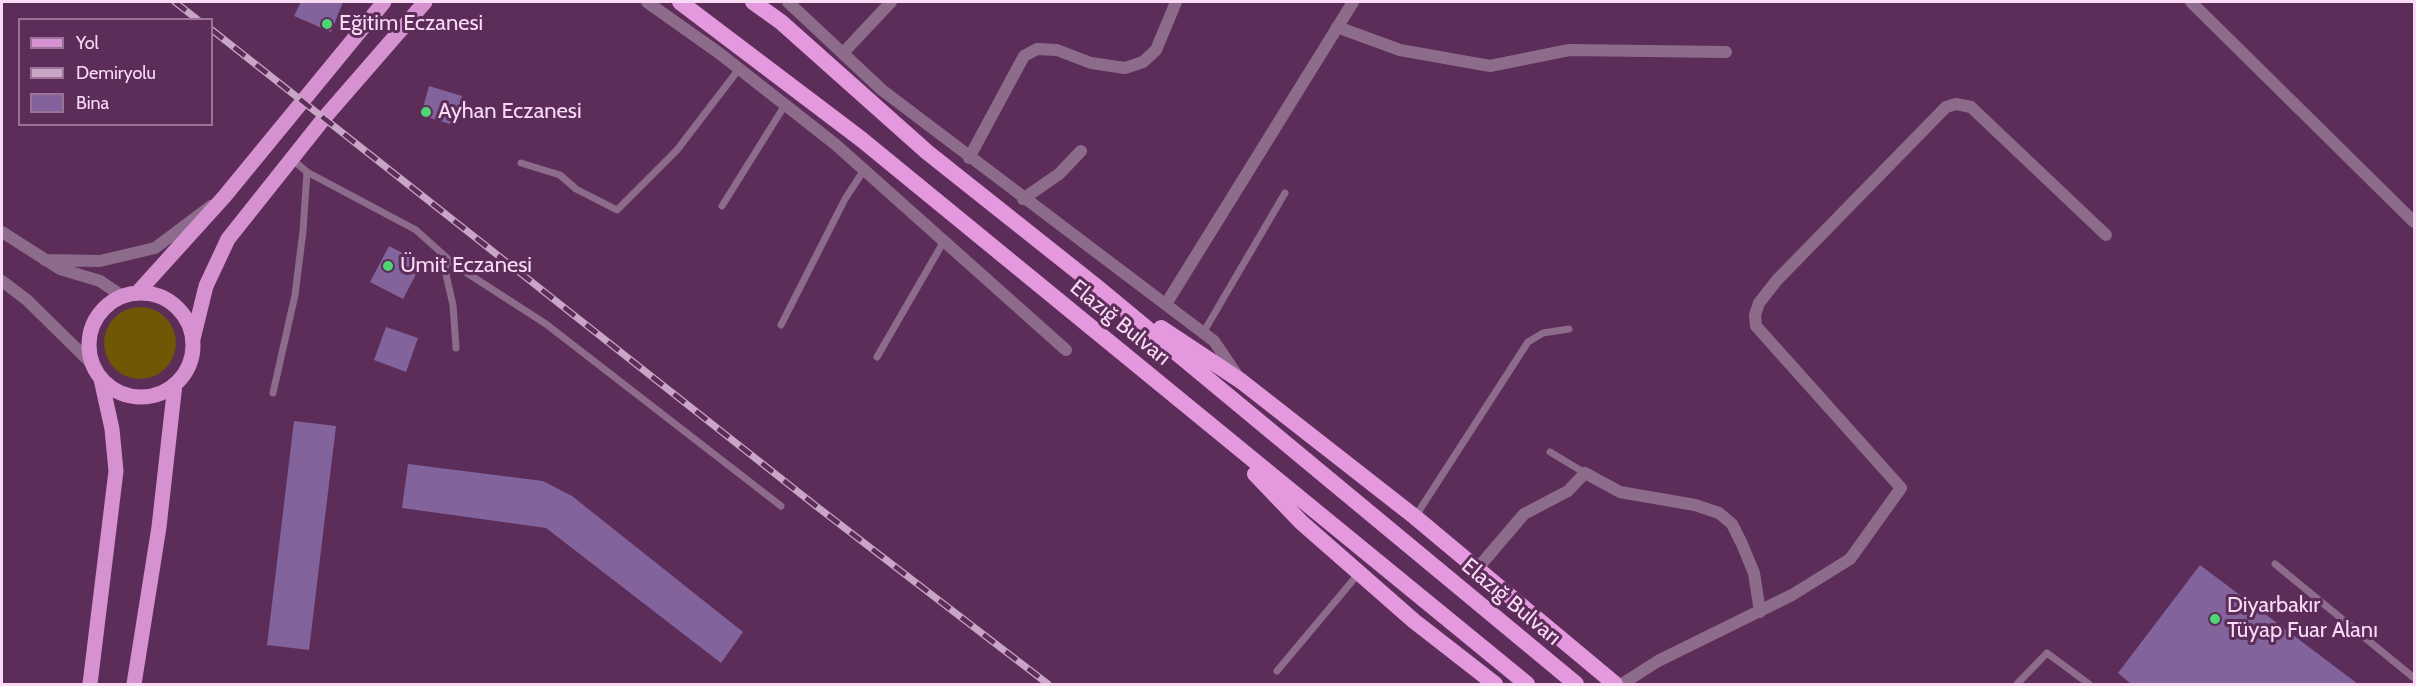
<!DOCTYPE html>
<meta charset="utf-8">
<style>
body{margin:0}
#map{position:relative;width:2416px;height:686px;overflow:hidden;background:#5d2d5a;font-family:Cabin,sans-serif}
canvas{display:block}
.frame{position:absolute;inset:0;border:3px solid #f9dbf5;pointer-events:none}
.legend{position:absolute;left:18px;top:18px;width:195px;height:108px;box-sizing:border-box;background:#5d2d5a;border:2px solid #9b7398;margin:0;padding:8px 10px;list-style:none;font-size:18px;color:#f9dbf5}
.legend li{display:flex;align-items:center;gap:12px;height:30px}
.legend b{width:30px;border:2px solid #9b7398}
</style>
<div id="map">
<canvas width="2416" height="686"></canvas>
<div class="frame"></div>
<ul class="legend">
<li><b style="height:8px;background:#d691d0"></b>Yol</li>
<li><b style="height:8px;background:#caa6c6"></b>Demiryolu</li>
<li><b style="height:16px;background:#83639c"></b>Bina</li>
</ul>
</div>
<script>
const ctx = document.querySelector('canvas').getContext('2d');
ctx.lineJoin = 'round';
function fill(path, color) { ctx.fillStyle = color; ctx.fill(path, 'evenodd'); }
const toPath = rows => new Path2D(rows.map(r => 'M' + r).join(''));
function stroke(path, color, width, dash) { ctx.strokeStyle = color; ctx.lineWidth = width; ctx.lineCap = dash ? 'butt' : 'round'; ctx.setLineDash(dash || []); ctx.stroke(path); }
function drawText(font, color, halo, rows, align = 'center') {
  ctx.font = font + ' Cabin,sans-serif'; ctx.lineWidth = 6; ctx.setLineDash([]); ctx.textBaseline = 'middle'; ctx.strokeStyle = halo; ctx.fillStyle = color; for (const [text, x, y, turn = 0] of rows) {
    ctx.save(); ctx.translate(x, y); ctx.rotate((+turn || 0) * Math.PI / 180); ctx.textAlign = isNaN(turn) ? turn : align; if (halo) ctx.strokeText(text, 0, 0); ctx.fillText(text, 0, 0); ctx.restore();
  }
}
fill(toPath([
 '104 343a36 36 0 1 1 72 0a36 36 0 1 1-72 0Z'
]), '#6f5706');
fill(toPath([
 [301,2,343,2,331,32,294,16],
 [429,86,462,96,453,125,421,115],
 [389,246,422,263,403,299,370,282],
 [386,327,418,338,406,372,374,360],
 [294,421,336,426,309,650,267,645],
 [408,464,543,481,572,496,743,632,721,663,546,528,402,508],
 [2200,565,2358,684,2131,684,2118,673]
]), '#83639c');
stroke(toPath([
 [293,160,307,172,416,230,456,266,546,324,781,506],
 [521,163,560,175,576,189,617,210,677,150,739,69],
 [722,206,785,105],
 [447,259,445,270,453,305,456,348],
 [781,325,845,199,864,170],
 [1203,333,1285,193],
 [877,357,944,241],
 [273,393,295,295,303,231,307,172],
 [1550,452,1585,473],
 [1415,517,1528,342,1543,333,1569,329],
 [2275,564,2414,678],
 [1277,671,1359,573],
 [2017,684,2047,653,2089,684]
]), '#8d6b8a', 7);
stroke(toPath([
 [647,2,719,53,835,144,1066,350],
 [788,2,882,90,1214,341,1237,375],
 [2191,2,2414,222],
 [1337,27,1400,50,1490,66,1569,50,1726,52],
 [843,53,891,2],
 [969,158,1024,56,1037,49,1057,50,1091,63,1125,68,1143,62,1156,50,1176,2],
 [1023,199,1059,174,1081,151],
 [1166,304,1353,2],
 [1477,569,1524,514,1568,491,1585,473,1620,492,1695,505,1719,513,1732,524,1742,544,1754,573,1760,612],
 [1622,684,1658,661,1792,595,1850,559,1901,488,1756,326,1755,315,1759,303,1777,280,1946,107,1956,104,1971,107,2106,235]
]), '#8d6b8a', 12);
stroke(toPath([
 [2,232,60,269,100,281,122,296],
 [45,260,100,261,155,248,211,206],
 [2,281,27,300,91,363]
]), '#8d6b8a', 12);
stroke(toPath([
 [138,292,224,197,384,2],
 '89 345a52 52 0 1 1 104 0a52 52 0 1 1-104 0Z',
 [193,339,206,286,228,239,325,117,425,2],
 [90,684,116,471,112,429,101,379],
 [134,684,159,527,175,384]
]), '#d691d0', 15);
stroke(toPath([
 [680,2,861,139,1527,684],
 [753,2,781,22,927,152,1097,287,1576,684],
 [1161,328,1241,381,1415,517,1615,684],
 [1255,474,1301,522,1414,621,1495,684]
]), '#e498de', 16);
const rail = toPath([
 [175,2,198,20],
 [212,30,816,506,1048,684]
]);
stroke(rail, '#caa6c6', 7);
stroke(rail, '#5d2d5a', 4.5, [14]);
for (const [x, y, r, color] of [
 [327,24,6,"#4ed675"],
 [426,112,6,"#4ed675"],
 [388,266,6,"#4ed675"],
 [2215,619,6,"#4ed675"]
]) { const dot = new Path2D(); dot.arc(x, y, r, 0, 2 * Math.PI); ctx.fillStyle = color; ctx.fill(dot); stroke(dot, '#5d2d5a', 2); }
drawText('22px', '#f9dbf5', '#5d2d5a', [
 ["Eğitim Eczanesi",339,24],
 ["Ayhan Eczanesi",438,112],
 ["Ümit Eczanesi",400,266],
 ["Diyarbakır",2227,606],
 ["Tüyap Fuar Alanı",2227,631]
], 'left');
drawText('22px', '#f9dbf5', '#5d2d5a', [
 ["Elazığ Bulvarı",1120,323,39],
 ["Elazığ Bulvarı",1511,602,40]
]);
</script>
